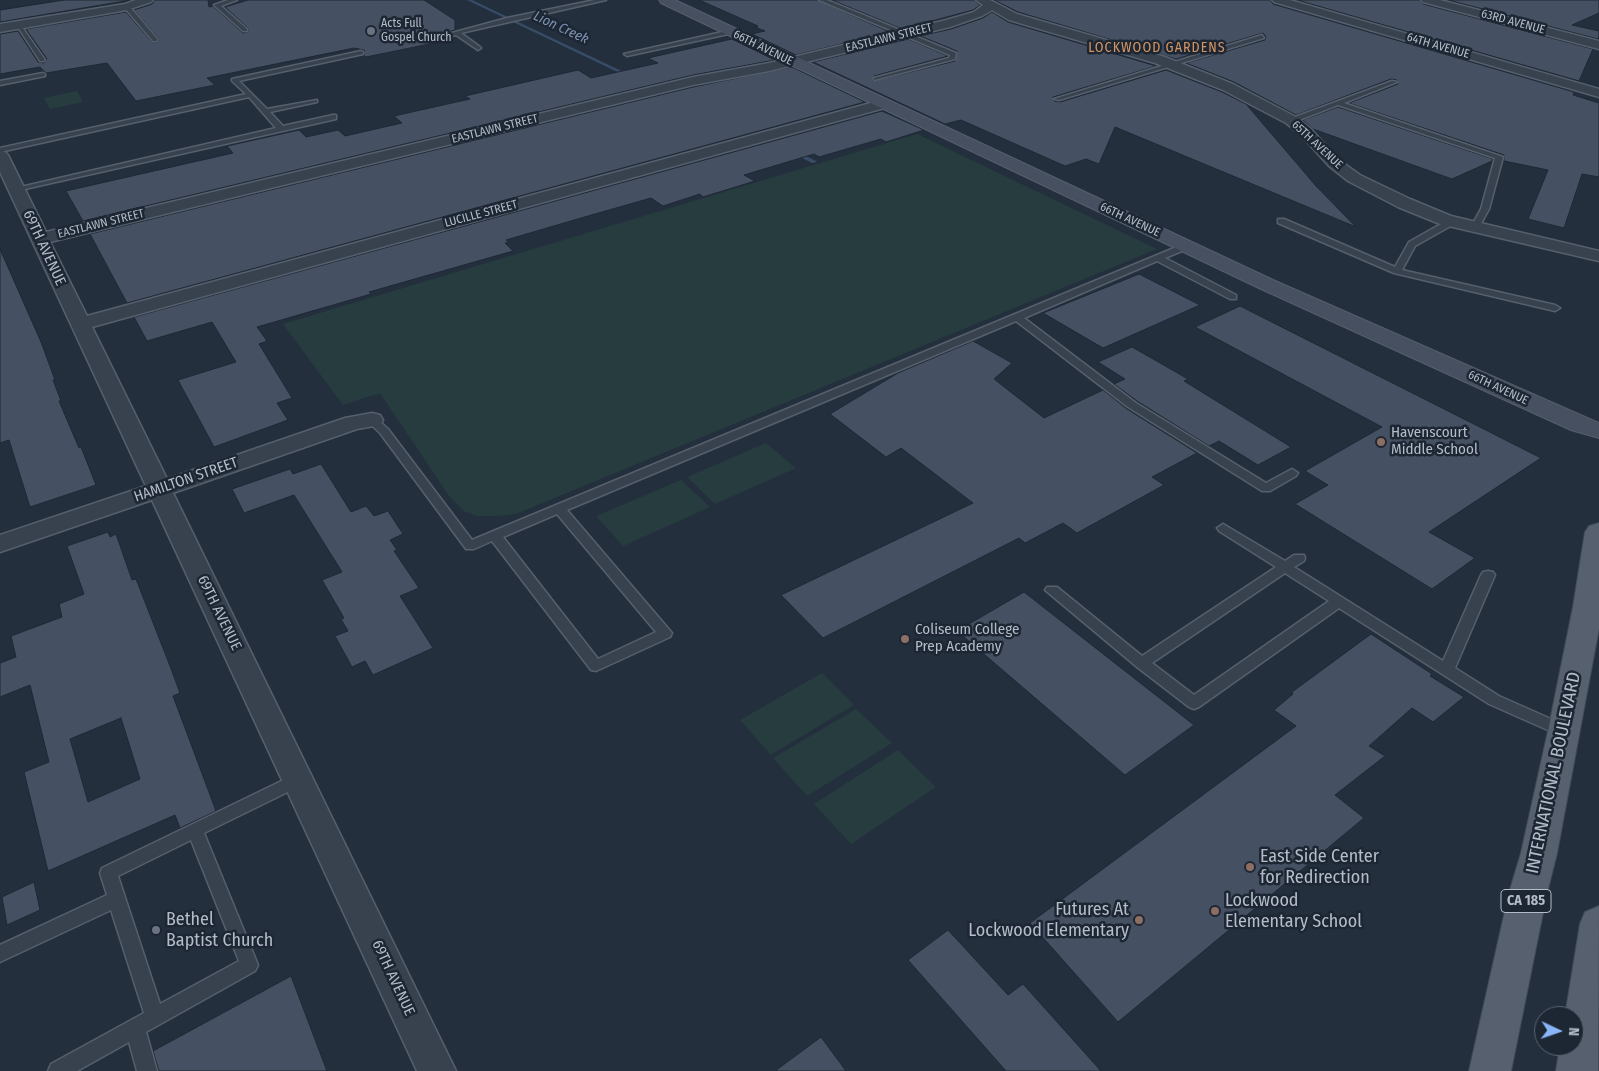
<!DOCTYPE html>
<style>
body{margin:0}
#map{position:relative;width:1599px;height:1071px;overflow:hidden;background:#242f3e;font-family:"Fira Sans Condensed",sans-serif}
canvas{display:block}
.north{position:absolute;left:1534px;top:1006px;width:50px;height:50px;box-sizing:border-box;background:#1d2633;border:1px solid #59626f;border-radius:50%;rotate:93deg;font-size:14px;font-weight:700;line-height:20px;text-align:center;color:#b4bcc9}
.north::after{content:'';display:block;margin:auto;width:18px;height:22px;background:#8ab4f8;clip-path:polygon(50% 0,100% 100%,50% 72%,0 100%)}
</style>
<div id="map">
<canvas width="1599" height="1071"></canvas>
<div class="north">N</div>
</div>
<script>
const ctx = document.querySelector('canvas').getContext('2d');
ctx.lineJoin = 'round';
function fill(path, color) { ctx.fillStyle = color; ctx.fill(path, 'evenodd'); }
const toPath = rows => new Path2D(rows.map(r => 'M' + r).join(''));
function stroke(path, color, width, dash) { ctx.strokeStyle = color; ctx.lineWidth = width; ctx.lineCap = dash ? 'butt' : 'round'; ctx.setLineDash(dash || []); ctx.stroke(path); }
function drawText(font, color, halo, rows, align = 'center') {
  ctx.font = font + ' "Fira Sans Condensed",sans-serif'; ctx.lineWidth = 5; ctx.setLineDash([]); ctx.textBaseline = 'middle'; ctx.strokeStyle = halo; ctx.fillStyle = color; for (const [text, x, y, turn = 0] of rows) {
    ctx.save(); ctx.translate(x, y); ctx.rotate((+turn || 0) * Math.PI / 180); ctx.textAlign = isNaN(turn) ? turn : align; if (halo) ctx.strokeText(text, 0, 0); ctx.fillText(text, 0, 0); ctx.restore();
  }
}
fill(toPath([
 [77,91,83,102,50,109,44,98],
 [917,134,1157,249,516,514,497,516,476,516,464,511,449,496,380,393,343,405,283,324],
 [766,443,796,468,715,504,687,477],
 [681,480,710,507,623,546,596,516],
 [822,673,854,705,771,755,740,720],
 [856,709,892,743,807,796,773,758],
 [898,750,936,787,851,844,814,804]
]), '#263c3f');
fill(toPath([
 [467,0,472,0,632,76,628,77,467,0],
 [794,150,816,161,817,162,812,163,792,153,791,152,794,150]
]), '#394c67');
const building = toPath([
 [64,0,131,0,0,22,0,10,64,0],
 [155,0,208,0,209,7,213,6,243,33,248,32,248,28,225,7,248,0,424,0,455,20,455,30,437,35,436,39,440,41,454,37,454,39,366,57,364,56,364,50,354,48,207,78,215,85,136,101,107,63,46,73,40,67,0,74,0,34,18,31,38,62,44,63,47,59,26,29,126,12,152,42,158,42,158,38,134,10,152,4,155,0],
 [699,0,817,0,890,32,796,55,752,34,765,31,755,27,758,26,699,0],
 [832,0,974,0,980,5,973,10,902,29,832,0],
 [994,0,1270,0,1273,4,1574,92,1573,95,1599,103,1599,177,1582,174,1564,228,1528,219,1548,170,1504,161,1504,155,1349,103,1398,84,1397,80,1391,79,1296,115,1234,82,1186,63,1265,40,1266,37,1263,33,1176,59,1018,12,994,0],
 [1297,0,1419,0,1423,4,1593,49,1579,81,1297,0],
 [1448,0,1599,0,1599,13,1572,25,1599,31,1599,36,1598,39,1448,0],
 [992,12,1008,22,1156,66,1053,97,1054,101,1060,102,1166,70,1222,92,1246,104,1316,186,1356,227,1115,127,1099,164,1086,159,1065,166,961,120,945,124,813,62,908,39,948,56,874,76,873,81,955,61,957,51,920,36,951,29,983,18,992,12],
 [732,39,775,60,693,75,83,221,66,191,233,153,227,146,299,130,306,137,338,130,345,136,402,123,394,116,470,99,465,96,578,70,591,78,658,63,648,58,732,39],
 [792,67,865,102,127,303,90,234,693,87,792,67],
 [1338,107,1493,159,1492,161,1452,179,1313,129,1303,120,1338,107],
 [882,111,924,130,886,142,881,139,819,157,814,154,744,175,755,181,703,197,700,194,663,206,651,198,581,218,506,240,509,242,505,243,513,251,369,292,371,294,257,327,267,341,259,344,292,398,277,403,288,420,214,447,178,380,236,362,212,322,147,341,134,317,882,111],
 [0,249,41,342,55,380,53,380,61,401,59,401,79,448,81,447,96,485,30,507,9,440,0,443,0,249],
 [1139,274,1200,305,1103,348,1043,313,1139,274],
 [1240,306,1541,458,1429,532,1475,558,1432,589,1295,504,1328,485,1305,471,1382,427,1195,327,1240,306],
 [973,341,1012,363,994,379,1044,418,1103,390,1127,409,1197,453,1152,477,1164,485,1077,533,1063,523,1025,543,1019,538,823,638,781,595,973,503,901,448,886,457,830,414,898,373,973,341],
 [1132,347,1188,379,1184,381,1291,447,1258,465,1219,441,1209,446,1137,401,1114,384,1125,379,1098,362,1132,347],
 [321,464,351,512,366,506,374,516,388,511,403,534,390,540,397,550,394,551,419,588,400,596,433,648,373,675,365,661,352,667,335,636,348,631,341,619,344,618,322,580,342,572,294,495,244,513,232,489,290,469,293,474,321,464],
 [108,532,110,537,116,534,132,580,136,579,170,666,180,693,173,696,216,811,180,828,175,815,48,871,24,772,49,762,30,685,0,697,0,663,16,657,11,636,62,617,59,604,84,594,67,546,108,532],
 [121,718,140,779,88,802,70,739,121,718],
 [1024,592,1194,725,1125,775,957,631,1024,592],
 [1371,634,1432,674,1430,676,1464,697,1433,722,1412,708,1369,746,1385,756,1335,795,1364,818,1118,1022,1030,923,1296,726,1274,710,1293,694,1292,692,1371,634],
 [34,882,40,910,7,925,2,897,34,882],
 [948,930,1008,995,1023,984,1101,1071,1006,1071,908,960,948,930],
 [291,976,327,1071,159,1071,153,1051,291,976],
 [821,1037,846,1071,775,1071,821,1037]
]);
fill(building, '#455162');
stroke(building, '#1f2835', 1);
const lane = toPath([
 [228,0,237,0,221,6,247,29,247,31,243,31,214,5,228,0],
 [595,0,606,0,461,33,480,47,481,48,478,50,456,35,440,39,437,37,507,18,595,0],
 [819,0,827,0,956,53,955,59,874,80,874,78,949,58,950,55,819,0],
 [125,6,129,6,157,39,157,41,153,41,125,8,125,6],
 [16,24,20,24,45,60,44,61,40,61,16,24],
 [731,30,733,33,627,56,624,54,731,30],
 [1262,35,1264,38,1059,100,1054,99,1262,35],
 [361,51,363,52,363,54,239,81,267,109,317,100,317,102,270,112,283,126,333,115,336,115,336,119,16,191,12,189,276,128,249,97,0,152,0,148,246,94,232,81,232,79,361,51],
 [43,73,45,74,45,76,0,85,0,81,43,73],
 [1392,81,1397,82,1344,103,1503,157,1489,209,1478,229,1471,227,1481,209,1495,158,1338,105,1294,122,1287,120,1392,81],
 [1278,219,1284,219,1395,267,1409,242,1448,220,1454,220,1454,224,1415,246,1402,270,1555,305,1560,308,1555,311,1394,273,1278,223,1278,219],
 [1186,243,1190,246,1189,248,1165,258,1236,295,1236,299,1230,299,1157,261,1024,318,1136,403,1266,483,1292,469,1298,473,1296,476,1270,491,1262,491,1128,407,1016,321,567,510,672,633,670,637,596,671,591,670,492,541,474,549,466,549,380,433,366,420,368,418,376,418,388,429,472,540,1186,243],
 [557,514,656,632,598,659,503,537,557,514],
 [1223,524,1285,561,1294,555,1304,555,1305,558,1304,561,1294,567,1443,661,1481,575,1483,572,1488,571,1493,572,1495,575,1455,668,1499,696,1569,727,1571,731,1569,735,1564,737,1559,735,1489,704,1339,608,1199,707,1194,709,1189,707,1137,667,1045,590,1047,587,1057,587,1142,656,1276,567,1219,531,1217,528,1223,524],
 [1285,573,1329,601,1194,695,1152,663,1285,573],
 [298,773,304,774,306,779,304,784,204,833,258,965,255,971,146,1032,157,1071,137,1071,129,1042,77,1071,48,1071,51,1064,144,1013,111,910,0,962,0,945,107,895,100,873,102,868,298,773],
 [191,840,239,961,160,1004,118,876,191,840]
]);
const street = toPath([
 [136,0,153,0,151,2,127,10,0,32,0,24,125,4,136,0],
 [976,0,990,0,1017,14,1165,57,1233,84,1296,117,1311,129,1339,160,1360,175,1410,199,1451,216,1599,251,1599,261,1440,224,1398,207,1348,181,1329,166,1301,135,1286,123,1223,90,1155,63,1009,20,992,10,982,16,950,27,769,71,693,85,50,242,87,316,878,101,883,100,890,104,888,107,92,327,167,479,345,418,372,413,380,415,383,420,380,425,357,429,173,493,456,1071,417,1071,152,500,0,552,0,535,146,486,0,172,0,150,5,152,8,155,46,232,693,77,769,63,946,20,974,12,983,5,976,0],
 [1272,0,1290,0,1599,89,1599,97,1274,2,1272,0],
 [1421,0,1440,0,1599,41,1599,49,1423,2,1421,0]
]);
const secondary = toPath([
 [659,0,675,0,1273,280,1599,423,1599,438,1571,430,1259,288,661,3,659,0]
]);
const primary = toPath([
 [1599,523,1599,628,1557,853,1547,893,1511,1071,1469,1071,1509,893,1521,853,1548,731,1573,607,1585,532,1589,526,1599,523],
 [1599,906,1598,1071,1556,1071,1560,1046,1574,1046,1574,1016,1565,1016,1580,924,1585,912,1599,906]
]);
stroke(lane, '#565f6c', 3);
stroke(street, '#565f6c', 3);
stroke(secondary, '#565f6c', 2);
stroke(primary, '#414a57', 2);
fill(lane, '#38414e');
fill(street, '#38414e');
fill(secondary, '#465061');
fill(primary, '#56606e');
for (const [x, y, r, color] of [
 [371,31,5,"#6b7280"],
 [1381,442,5,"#8d6e63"],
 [905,639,5,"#8d6e63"],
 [1250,867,5,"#8d6e63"],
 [1215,911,5,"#8d6e63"],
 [1139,920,5,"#8d6e63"],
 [156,930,5,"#6b7280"]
]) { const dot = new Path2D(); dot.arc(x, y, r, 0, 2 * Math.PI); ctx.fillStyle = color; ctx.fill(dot); stroke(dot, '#1d2633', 2); }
drawText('12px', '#b4bcc9', '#1d2633', [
 ["63RD AVENUE",1513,22,15],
 ["EASTLAWN STREET",889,38,-14],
 ["64TH AVENUE",1438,46,16],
 ["66TH AVENUE",763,48,26],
 ["EASTLAWN STREET",495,129,-14],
 ["65TH AVENUE",1317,145,43],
 ["LUCILLE STREET",481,214,-15],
 ["66TH AVENUE",1130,220,25],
 ["EASTLAWN STREET",101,224,-14],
 ["66TH AVENUE",1498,388,25]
]);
drawText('12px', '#b4bcc9', '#1d2633', [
 ["Acts Full",381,24],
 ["Gospel Church",381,38]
], 'left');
drawText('italic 14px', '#7c92b1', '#1d2633', [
 ["Lion Creek",561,28,25]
]);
ctx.letterSpacing = '1px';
drawText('14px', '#d59563', '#1d2633', [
 ["LOCKWOOD GARDENS",1157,48]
]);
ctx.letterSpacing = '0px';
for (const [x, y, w] of [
 [1526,901,50]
]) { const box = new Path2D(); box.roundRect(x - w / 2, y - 11.5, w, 23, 4); ctx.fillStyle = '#1d2633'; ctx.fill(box); stroke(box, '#b4bcc9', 1); }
drawText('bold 14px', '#b4bcc9', null, [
 ["CA 185",1526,901]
]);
drawText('15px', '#b4bcc9', '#1d2633', [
 ["69TH AVENUE",44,248,65],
 ["HAMILTON STREET",186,480,-19],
 ["69TH AVENUE",219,613,64],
 ["69TH AVENUE",393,978,65]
]);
drawText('15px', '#b4bcc9', '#1d2633', [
 ["Havenscourt",1391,433],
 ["Middle School",1391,450],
 ["Coliseum College",915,630],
 ["Prep Academy",915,647]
], 'left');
drawText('18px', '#b4bcc9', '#1d2633', [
 ["INTERNATIONAL BOULEVARD",1554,773,-78]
]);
drawText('18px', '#b4bcc9', '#1d2633', [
 ["East Side Center",1260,857],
 ["for Redirection",1260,878],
 ["Lockwood",1225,901],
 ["Elementary School",1225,922],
 ["Futures At",1129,910,"right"],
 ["Lockwood Elementary",1129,931,"right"],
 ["Bethel",166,920],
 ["Baptist Church",166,941]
], 'left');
</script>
